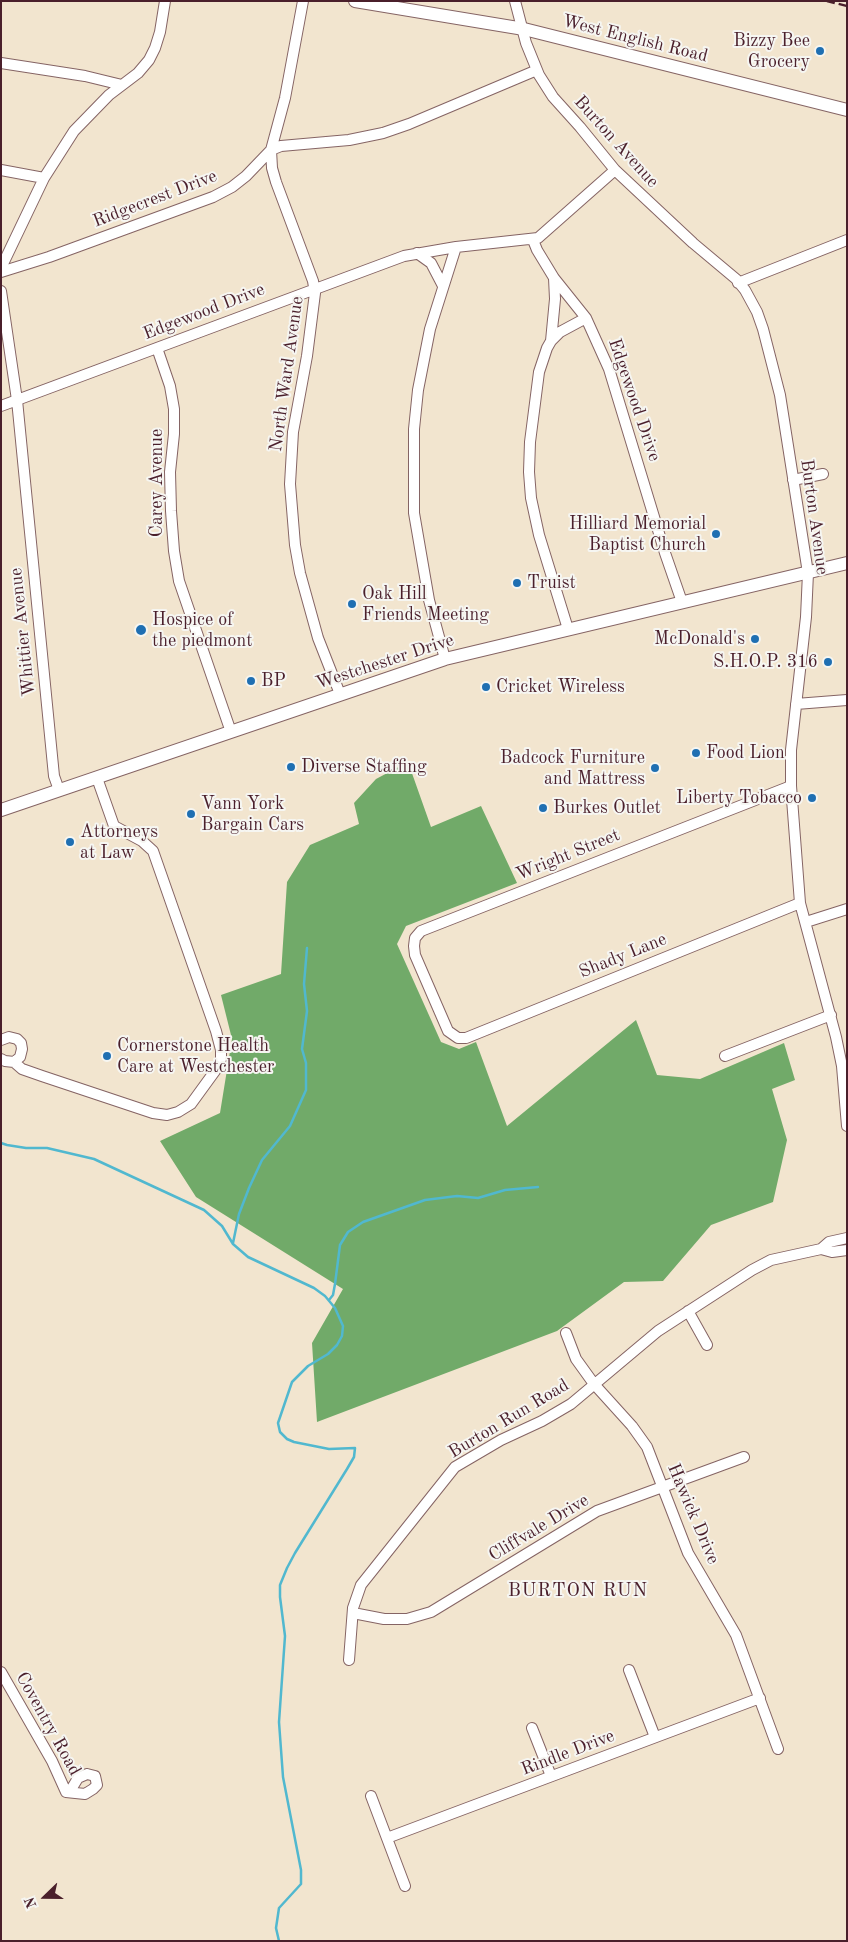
<!DOCTYPE html>
<style>
body{margin:0}
#map{position:relative;width:848px;height:1942px;overflow:hidden;background:#f2e5cf;font-family:"Old Standard TT",serif}
canvas{display:block}
.frame{position:absolute;inset:0;border:2px solid #4a1f2b;pointer-events:none}
.north{position:absolute;left:20px;top:1872px;width:50px;height:50px;-webkit-text-stroke:4px #f6f6f2;paint-order:stroke;rotate:248deg;font-size:14px;font-weight:700;line-height:20px;text-align:center;color:#4a1f2b}
.north::after{content:'';display:block;margin:auto;width:18px;height:22px;background:#4a1f2b;clip-path:polygon(50% 0,100% 100%,50% 72%,0 100%)}
</style>
<div id="map">
<canvas width="848" height="1942"></canvas>
<div class="frame"></div>
<div class="north">N</div>
</div>
<script>
const ctx = document.querySelector('canvas').getContext('2d');
ctx.lineJoin = 'round';
function fill(path, color) { ctx.fillStyle = color; ctx.fill(path, 'evenodd'); }
const toPath = rows => new Path2D(rows.map(r => 'M' + r).join(''));
function stroke(path, color, width, dash) { ctx.strokeStyle = color; ctx.lineWidth = width; ctx.lineCap = dash ? 'butt' : 'round'; ctx.setLineDash(dash || []); ctx.stroke(path); }
function drawText(font, color, halo, rows, align = 'center') {
  ctx.font = font + ' "Old Standard TT",serif'; ctx.lineWidth = 4; ctx.setLineDash([]); ctx.textBaseline = 'middle'; ctx.strokeStyle = halo; ctx.fillStyle = color; for (const [text, x, y, turn = 0] of rows) {
    ctx.save(); ctx.translate(x, y); ctx.rotate((+turn || 0) * Math.PI / 180); ctx.textAlign = isNaN(turn) ? turn : align; if (halo) ctx.strokeText(text, 0, 0); ctx.fillText(text, 0, 0); ctx.restore();
  }
}
fill(toPath([
 [408,762,431,827,481,806,517,883,406,926,397,944,441,1042,459,1049,476,1042,507,1126,636,1020,657,1075,700,1079,784,1043,795,1080,772,1089,787,1140,773,1202,711,1225,663,1281,624,1282,557,1331,317,1422,312,1343,343,1289,196,1197,160,1141,220,1113,232,1039,221,995,281,974,287,882,310,845,359,824,354,803,376,779]
]), '#71aa69');
stroke(toPath([
 [1,1143,7,1145,26,1148,47,1148,94,1159,204,1210,222,1226,233,1244,248,1257,314,1288,325,1296,335,1308,343,1326,342,1336,337,1345,328,1354,308,1366,292,1382,278,1423,280,1432,287,1439,294,1442,329,1449,355,1448,354,1457,347,1469,295,1553,287,1568,280,1585,280,1597,285,1636,279,1722,283,1777,301,1870,301,1884,279,1908,276,1928,279,1941],
 [233,1243,239,1214,249,1188,262,1160,290,1126,306,1090,306,1063,302,1049,307,1011,304,984,307,948],
 [329,1300,333,1295,335,1284,340,1245,348,1232,363,1222,425,1200,457,1196,478,1198,505,1190,538,1187]
]), '#51b8cf', 2.5);
const minor = toPath([
 [303,1,285,98,271,150,272,168,276,182,313,281,315,293,307,356,293,432,290,484,295,545,300,573,318,638,340,694],
 [515,1,526,43,539,75,553,97,580,127,615,170,693,243,736,279,745,290,757,312,763,329,780,395,808,573,806,617,791,750,791,786,800,903,836,1037,842,1066,847,1126],
 [1,63,85,76,122,85],
 [1,170,44,178],
 [533,240,537,250,554,278,586,318,609,369,665,553,682,602],
 [417,253,431,263,443,286],
 [1,268,44,178,74,131,109,95,138,73,149,60,155,48,160,32,165,1],
 [1,272,49,257,213,197,232,187,246,176,271,150,281,146,349,140,383,133,409,124,537,70],
 [738,283,847,240],
 [1,291,17,400,54,776,59,790],
 [551,341,555,299,554,278],
 [157,348,170,386,174,409,174,434,170,472,171,511,174,551,179,581,231,732],
 [1,406,404,256,456,247,538,238,615,170],
 [793,480,823,474],
 [568,629,539,535,531,498,529,472,530,442,539,372,547,348,551,341,560,332,586,318],
 [445,659,429,600,414,513,414,429,418,390,430,329,456,247],
 [796,704,847,700],
 [791,786,421,931,415,938,414,946,415,955,448,1031,458,1038,466,1038,800,903],
 [806,922,847,909],
 [1,1040,9,1037,17,1039,21,1043,22,1049,20,1057,14,1062,5,1061,1,1059],
 [725,1056,831,1015],
 [14,1062,22,1069,42,1076,153,1113,167,1115,178,1112,191,1104,215,1071,221,1059,221,1050,216,1031,153,851,142,841,114,826,97,778],
 [821,1249,832,1252,847,1250],
 [688,1311,707,1345],
 [566,1333,576,1359,594,1384,632,1426,647,1447,688,1553,736,1635,778,1749],
 [353,1613,384,1619,407,1619,431,1612,597,1511,744,1457],
 [349,1660,353,1608,361,1585,455,1467,501,1440,542,1421,571,1404,658,1331,752,1270,771,1260,821,1249,829,1242,847,1238],
 [629,1670,655,1737],
 [1,1672,52,1761,66,1792],
 [532,1728,551,1776],
 [87,1774,95,1776,97,1785,93,1789,85,1794,66,1792,72,1788,78,1778,87,1774],
 [371,1796,405,1886],
 [387,1838,760,1698]
]);
const major = toPath([
 [355,1,524,29,847,110],
 [1,810,445,659,847,563]
]);
stroke(minor, '#856464', 12);
stroke(major, '#856464', 14);
stroke(minor, '#fff', 10);
stroke(major, '#fff', 12);
stroke(toPath([
 [827,1,847,6]
]), '#4a1f2b', 2.5, [8, 4]);
for (const [x, y, r, color] of [
 [820,51,5,"#1f6fb2"],
 [716,534,5,"#1f6fb2"],
 [517,583,5,"#1f6fb2"],
 [352,604,5,"#1f6fb2"],
 [141,630,6,"#1f6fb2"],
 [755,639,5,"#1f6fb2"],
 [828,662,5,"#1f6fb2"],
 [251,681,5,"#1f6fb2"],
 [486,687,5,"#1f6fb2"],
 [696,753,5,"#1f6fb2"],
 [291,767,5,"#1f6fb2"],
 [655,768,5,"#1f6fb2"],
 [812,798,5,"#1f6fb2"],
 [543,808,5,"#1f6fb2"],
 [191,814,5,"#1f6fb2"],
 [70,842,5,"#1f6fb2"],
 [107,1056,5,"#1f6fb2"]
]) { const dot = new Path2D(); dot.arc(x, y, r, 0, 2 * Math.PI); ctx.fillStyle = color; ctx.fill(dot); stroke(dot, '#f6f6f2', 2); }
drawText('18px', '#4a1f2b', '#f6f6f2', [
 ["West English Road",635,39,14],
 ["Burton Avenue",616,142,48],
 ["Ridgecrest Drive",155,199,-21],
 ["Edgewood Drive",204,312,-21],
 ["North Ward Avenue",287,374,-82],
 ["Edgewood Drive",634,400,71],
 ["Carey Avenue",157,483,-90],
 ["Burton Avenue",814,517,82],
 ["Whittier Avenue",23,632,-96],
 ["Westchester Drive",385,662,-18],
 ["Wright Street",568,855,-22],
 ["Shady Lane",623,956,-22],
 ["Burton Run Road",509,1419,-31],
 ["Hawick Drive",693,1514,67],
 ["Cliffvale Drive",539,1528,-31],
 ["Coventry Road",48,1724,61],
 ["Rindle Drive",568,1753,-21]
]);
drawText('18px', '#4a1f2b', '#f6f6f2', [
 ["Bizzy Bee",810,41,"right"],
 ["Grocery",810,62,"right"],
 ["Hilliard Memorial",706,524,"right"],
 ["Baptist Church",706,545,"right"],
 ["Truist",527,583],
 ["Oak Hill",362,594],
 ["Friends Meeting",362,615],
 ["Hospice of",152,620],
 ["the piedmont",152,641],
 ["McDonald's",745,639,"right"],
 ["S.H.O.P. 316",818,662,"right"],
 ["BP",261,681],
 ["Cricket Wireless",496,687],
 ["Food Lion",706,753],
 ["Badcock Furniture",645,758,"right"],
 ["and Mattress",645,779,"right"],
 ["Diverse Staffing",301,767],
 ["Liberty Tobacco",802,798,"right"],
 ["Vann York",201,804],
 ["Bargain Cars",201,825],
 ["Burkes Outlet",553,808],
 ["Attorneys",80,832],
 ["at Law",80,853],
 ["Cornerstone Health",117,1046],
 ["Care at Westchester",117,1067]
], 'left');
ctx.letterSpacing = '1px';
drawText('19px', '#4a1f2b', '#f6f6f2', [
 ["BURTON RUN",578,1591]
]);
ctx.letterSpacing = '0px';
</script>
